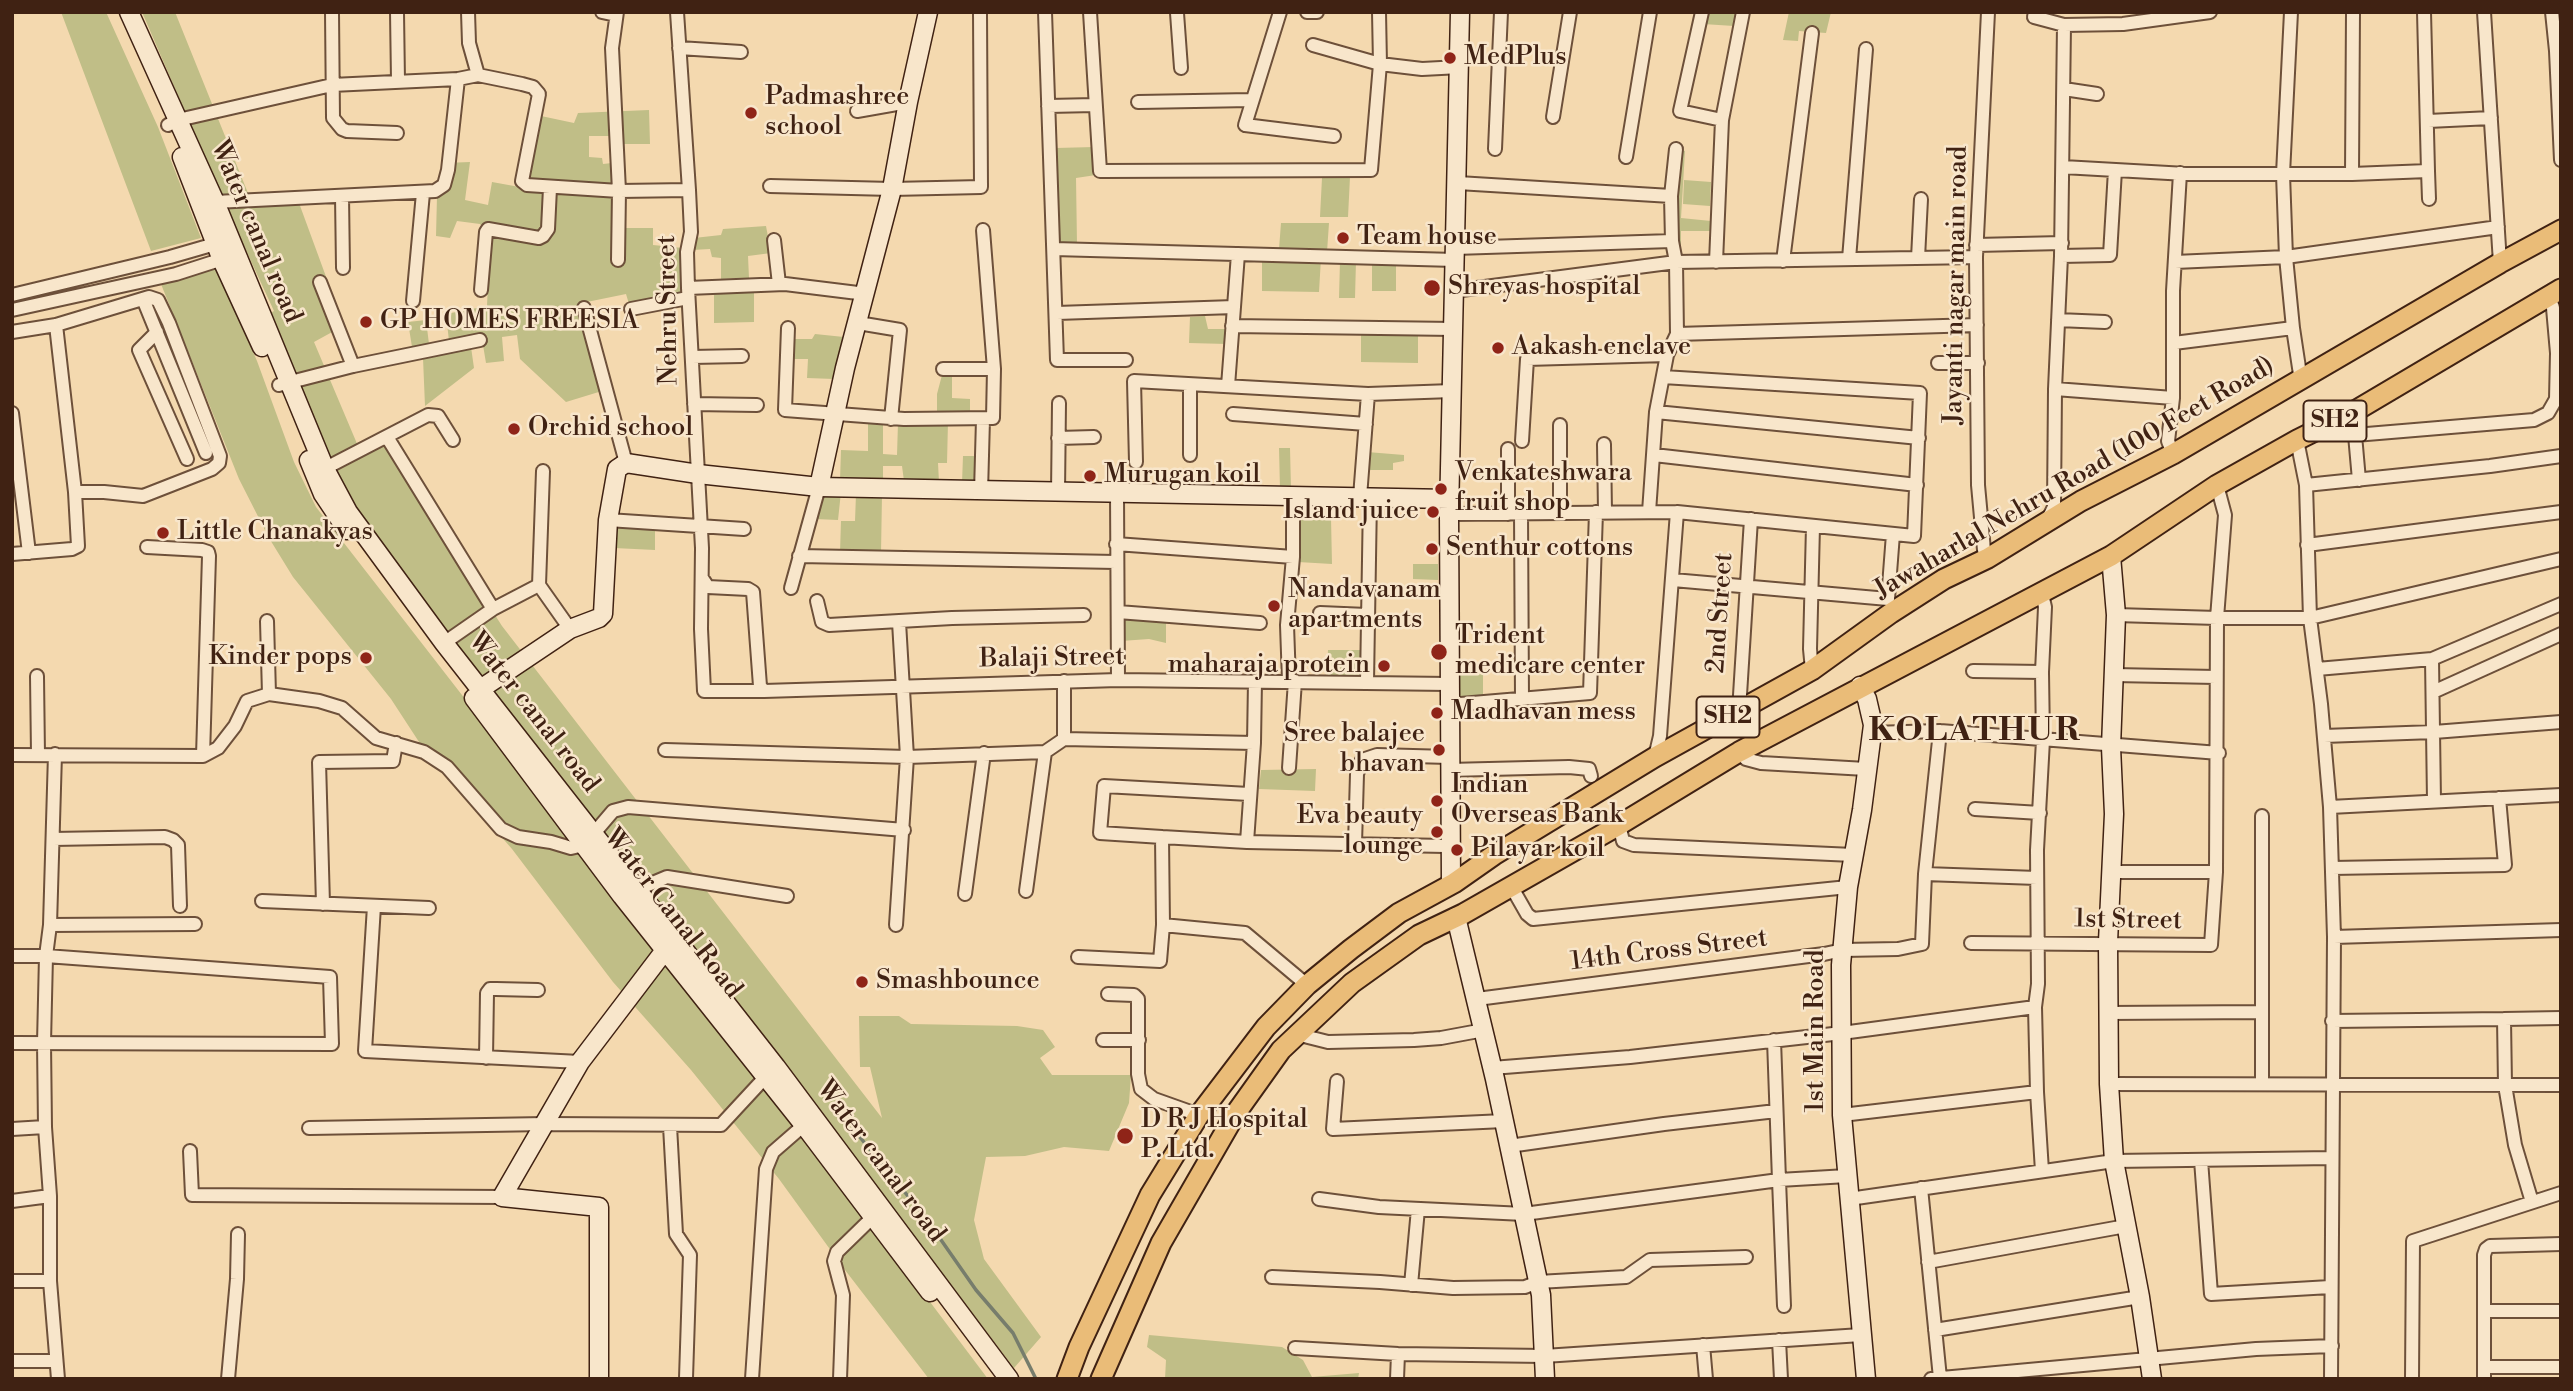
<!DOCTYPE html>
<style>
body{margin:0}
#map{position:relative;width:2573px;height:1391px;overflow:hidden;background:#f4d9af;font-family:"Libre Bodoni",serif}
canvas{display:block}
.frame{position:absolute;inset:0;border:14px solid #402213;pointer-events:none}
</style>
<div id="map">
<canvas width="2573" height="1391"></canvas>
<div class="frame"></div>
</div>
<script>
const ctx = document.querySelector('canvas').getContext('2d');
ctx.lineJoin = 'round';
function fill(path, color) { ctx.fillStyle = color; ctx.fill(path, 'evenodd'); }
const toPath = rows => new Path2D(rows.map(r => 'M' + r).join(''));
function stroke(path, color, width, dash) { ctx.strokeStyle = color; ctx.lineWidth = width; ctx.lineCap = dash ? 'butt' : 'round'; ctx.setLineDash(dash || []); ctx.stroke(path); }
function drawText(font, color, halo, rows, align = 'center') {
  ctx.font = font + ' "Libre Bodoni",serif'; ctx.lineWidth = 5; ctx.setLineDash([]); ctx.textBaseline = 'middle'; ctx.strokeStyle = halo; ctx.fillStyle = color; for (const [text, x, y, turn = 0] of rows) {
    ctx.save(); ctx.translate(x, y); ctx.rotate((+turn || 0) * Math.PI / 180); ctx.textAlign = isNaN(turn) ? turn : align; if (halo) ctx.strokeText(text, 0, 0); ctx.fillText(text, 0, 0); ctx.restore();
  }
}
fill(toPath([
 [61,12,106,12,158,127,201,238,151,251],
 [142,12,175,12,252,203,299,203,332,293,321,297,334,331,314,342,358,446,385,443,502,626,882,1118,870,1067,860,1067,859,1016,899,1016,911,1024,1017,1026,1043,1030,1055,1047,1040,1058,1052,1075,1131,1075,1129,1103,1109,1151,1064,1147,1025,1156,986,1157,974,1220,984,1259,1041,1337,1014,1368,637,872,492,693,353,507,330,461,269,314,274,311,226,207],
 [1706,12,1736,12,1734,26,1703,24],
 [1789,12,1831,12,1826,33,1799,31,1798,41,1783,40],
 [649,110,650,144,612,144,611,136,589,136,589,157,602,158,603,164,612,163,614,228,653,228,653,245,683,248,683,294,629,304,626,294,582,303,577,308,602,391,566,402,520,359,517,335,502,337,504,361,486,363,483,345,471,347,474,368,425,406,423,358,412,347,408,322,426,320,429,344,449,341,446,314,487,306,490,236,480,224,457,221,450,238,436,236,437,196,445,163,470,162,465,200,488,205,492,182,525,188,541,116,574,123,578,113],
 [1094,147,1096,175,1076,178,1077,244,1059,243,1056,148],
 [1679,149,1685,151,1681,218,1711,221,1710,231,1681,231,1681,258,1673,241],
 [1350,177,1348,217,1320,217,1322,178],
 [1684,180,1711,182,1710,206,1683,204],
 [1281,223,1329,223,1327,252,1279,249],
 [766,226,771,253,748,256,749,278,721,279,721,258,712,257,710,249,692,250,694,238,721,235,723,229],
 [1262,257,1321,258,1319,292,1262,291],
 [1340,261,1356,261,1355,298,1339,298],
 [1372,262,1396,262,1396,291,1372,291],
 [216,268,257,361,294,462,316,507,830,1169,988,1379,929,1379,845,1270,779,1179,691,1070,613,982,512,849,421,745,391,699,293,577,269,538,239,479,161,284],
 [754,290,754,322,714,323,714,291],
 [1205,316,1208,329,1227,329,1227,344,1189,343,1190,317],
 [1361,331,1418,331,1418,363,1361,362],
 [815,334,844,337,834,379,807,378,808,359,790,359,791,339,812,339],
 [942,375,952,375,952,398,970,399,970,414,937,415,937,394],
 [868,422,883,423,883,454,897,455,898,423,948,422,947,463,938,463,939,482,904,481,902,466,883,466,883,482,840,481,841,450,868,451],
 [1279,448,1290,448,1291,489,1280,489],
 [1367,452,1404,455,1404,461,1393,463,1393,470,1365,470],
 [963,456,980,456,980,482,962,483],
 [824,491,841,492,838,520,815,519],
 [856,494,882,495,881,553,840,553,841,521,855,521],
 [1297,517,1331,518,1332,564,1298,562],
 [616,525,655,527,655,550,614,548],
 [1413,564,1438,564,1438,580,1413,579],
 [1121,616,1166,620,1166,643,1149,639,1121,641],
 [1328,650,1361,650,1362,675,1327,677],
 [1483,673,1483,696,1457,698,1457,674],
 [1316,769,1315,791,1259,789,1261,770],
 [1149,1335,1282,1347,1303,1360,1312,1377,1359,1373,1358,1379,1165,1379,1166,1360,1147,1347]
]), '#c0be87');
stroke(toPath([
 [859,1136,925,1217,976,1290,1013,1333,1036,1379]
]), '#777d6c', 3.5);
const street = toPath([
 [332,12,333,118,342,129,347,131,397,133],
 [397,12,398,81],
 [468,12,469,43,478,75],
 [602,12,616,15],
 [617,12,612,48,619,191,618,260],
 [677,12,689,190,691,232,687,252,688,288,702,548,701,629,704,691,762,691],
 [1045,12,1057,360,1126,360],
 [1090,12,1100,171,1371,170,1380,64,1422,69,1460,67],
 [1280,12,1245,125,1334,136],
 [1307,12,1317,12],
 [1702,12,1680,111,1722,120,1716,262],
 [2035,12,2034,17,2064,25,2061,256,2055,389,2054,507,2048,519],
 [2291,12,2283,174,2286,257,2293,328,2301,381],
 [2484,12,2500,263],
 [2552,12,2556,51,2561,160],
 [1177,13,1181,68],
 [2064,25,2123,24,2210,12],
 [1313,45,1380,64,1379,12],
 [679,48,741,52],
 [2064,89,2097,94],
 [1138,102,1251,100],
 [1048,106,1095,105],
 [857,111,908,102],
 [1553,117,1570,12],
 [1722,120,1743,12],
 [2428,121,2491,118],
 [168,125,178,120,332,85,458,79,478,75,522,84,533,87,539,94,522,181,527,185,619,191,689,190],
 [1495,149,1501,12],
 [1626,157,1650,12],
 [2063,167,2186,174,2352,174,2428,171,2424,12],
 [2428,171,2429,199],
 [2352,174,2353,12],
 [1458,183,1671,196],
 [770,186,892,189,981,187,980,12],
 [342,196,343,268],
 [215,202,435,191,444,185,448,170,458,79],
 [774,240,779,284],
 [1976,245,2062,243],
 [1455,248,1672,241],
 [1054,249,1455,260],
 [2061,256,2110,255,2115,170],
 [1918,258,1921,199],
 [1849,259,1866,49],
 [1783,261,1812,33],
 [2175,262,2286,257,2498,227],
 [320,282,353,366],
 [688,288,785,284,866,294],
 [481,290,486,232,488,229,539,238,543,236,548,229,550,188],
 [1454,291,1676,262,1976,257],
 [12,295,170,257,222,242],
 [143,299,206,453],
 [413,301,423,193],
 [584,308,626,463],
 [631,309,688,298],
 [12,310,176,274,229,257],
 [1057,313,1234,307],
 [2058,320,2105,322],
 [858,323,900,330,891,419],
 [1232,326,1454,329],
 [788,328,785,410,904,419,993,418,994,369,983,230],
 [12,332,56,325,149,297,158,300,169,323,220,456,219,463,212,469,143,496,104,492,75,492],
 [157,332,139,350,187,459],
 [1677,334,1977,325],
 [2174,343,2293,328],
 [692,357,742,356],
 [1938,363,1978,363],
 [943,369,994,369],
 [279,385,353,366,480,340],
 [1190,385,1190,455],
 [1228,386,1238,254],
 [2055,389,2173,398],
 [694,404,757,405],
 [1656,412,1919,438],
 [12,413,29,553],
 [1233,414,1366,424],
 [1560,425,1560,512],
 [387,437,493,609],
 [1058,438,1094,437],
 [2297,440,2306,485,2310,618,2321,704,2330,807],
 [1522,441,1527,359,1667,355],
 [1604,444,1605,512],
 [1508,449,1508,514],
 [2173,454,2168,441,2173,398,2173,291,2180,173],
 [1654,455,1917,485],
 [1136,462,1134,381,1368,394,1452,391],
 [318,472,428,415,438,416,453,440],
 [2359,480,2355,435,2534,420,2548,413,2556,399,2557,353,2553,308,2549,295],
 [2306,485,2490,466,2561,456],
 [981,492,983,419],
 [1058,493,1059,403],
 [1117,493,1118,680],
 [1360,497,1368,394],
 [1521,512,1522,699],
 [1649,512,1656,412,1667,355,1677,334,1676,262,1672,241,1671,196,1676,149],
 [1449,514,1677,512,1914,536,1920,393,1663,377],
 [608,520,744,529],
 [1116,544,1293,557],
 [2307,545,2561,512],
 [147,547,202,550,208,552,209,556,203,756],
 [12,554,72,549,78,546,75,492,56,325],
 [799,556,1116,562],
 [1988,558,1984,550,1978,485,1976,257,1988,12],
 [702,578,708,587,748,589,753,592,760,686,764,691,1118,680,1449,684],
 [1673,580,1888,599,1893,534],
 [539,585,570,629],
 [791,588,819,487],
 [817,601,822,622,829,625,952,618,1084,615],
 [1118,612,1260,623],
 [1320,613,1367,615],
 [2116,615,2217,618,2310,618,2561,559],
 [267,621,269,694],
 [444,643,493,609,539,585,543,471],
 [2432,659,2434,801],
 [2317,669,2432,659,2561,604],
 [1812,670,1810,649,1813,526],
 [1973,671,2042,672],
 [2114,675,2216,677],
 [37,676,38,755],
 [1289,681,1287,625,1293,557,1293,496],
 [1367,682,1370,498],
 [2433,692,2561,634],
 [1449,705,1590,693,1596,512],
 [1739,711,1751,519],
 [1871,733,1940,731,2219,753],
 [2324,736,2434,732,2561,722],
 [1064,739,1064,681],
 [665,750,907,757,1045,752,1064,739,1254,743,1255,681],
 [1739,752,1746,759,1761,763,1866,769],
 [55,754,50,925,46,956,44,1043,45,1127,50,1196,50,1281,58,1379],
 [12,755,203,756,218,748,235,726,247,701,269,694,319,701,342,708,376,738,424,752,447,767,501,829,518,837,551,842,571,848,584,845,613,811,628,807,904,830],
 [1655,757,1660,736,1677,512],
 [1289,768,1295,681],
 [1449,770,1569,767,1589,769,1591,776],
 [1975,809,2040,813],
 [1619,825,1623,841,1634,845,1853,855],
 [1162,837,1100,833,1104,786,1249,794],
 [53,839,165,837,173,840,178,845,180,906],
 [1247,842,1254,743],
 [1355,844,1357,774,1362,760,1377,755,1449,757],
 [2332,868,2505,865,2499,798],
 [2111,872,2216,872],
 [1925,874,2037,878],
 [1511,886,1527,914,1533,919,1848,887],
 [636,890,667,877,787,896],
 [1026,891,1045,752],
 [965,894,984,753],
 [262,901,429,908],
 [323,904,319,762,393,761,396,743],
 [374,906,365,1051,580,1062],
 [50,925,195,924],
 [896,925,907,757,899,622],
 [1163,925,1245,933,1307,985],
 [2334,937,2561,930],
 [1971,943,2211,945,2216,872,2217,618,2225,515,2217,485],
 [12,956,46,956,330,977,332,1044,12,1043],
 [1078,957,1160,961,1163,925,1162,837,1247,842,1445,846],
 [1108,994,1134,995,1138,999,1138,1074,1141,1089,1154,1099,1199,1115],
 [1477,999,1824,954,1843,950,1898,949,1922,944,1925,874,1940,731],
 [2035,1007,2037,1092,2042,1171],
 [2107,1013,2262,1012],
 [2504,1019,2561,1018],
 [2332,1021,2504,1019,2505,1085,2515,1145,2532,1202],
 [1296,1034,1328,1042,1414,1040,1441,1038,1484,1030],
 [1103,1040,1139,1040],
 [486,1058,487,993,490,989,496,989,538,990],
 [1492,1068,1630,1057,1842,1033,2035,1007,2038,984,2037,850,2043,740,2042,672,2045,607,2042,594],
 [1337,1081,1333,1129,1504,1121],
 [2109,1084,2561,1085],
 [2262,1084,2262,816],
 [1842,1115,2037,1092],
 [670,1126,676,1234,690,1255,686,1378],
 [309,1128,545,1124,721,1125,771,1071],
 [12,1129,45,1127],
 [1509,1146,1664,1124,1776,1111],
 [190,1151,192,1195,502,1197],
 [2201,1160,2211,1294,2330,1287],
 [1921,1188,1940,1378],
 [1319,1199,1379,1207,1524,1214,1779,1180,1774,1040],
 [1849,1199,2114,1161,2332,1158],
 [12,1201,50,1196],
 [1928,1262,2126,1226],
 [1272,1277,1380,1282,1453,1288,1525,1287,1538,1282,1626,1277,1650,1260,1746,1257],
 [12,1281,50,1281],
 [1411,1285,1418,1209],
 [1784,1306,1779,1180,1847,1176],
 [2484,1311,2561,1311],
 [1935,1330,2140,1297],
 [1779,1340,1781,1379],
 [1703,1345,1706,1379],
 [1295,1348,1398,1354,1544,1356,1861,1335],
 [12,1361,55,1361],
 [2484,1367,2561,1367],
 [228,1379,237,1279,238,1234],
 [752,1379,766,1169,773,1152,804,1125],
 [840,1379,843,1295,834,1261,837,1252,877,1213],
 [1397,1379,1398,1354],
 [1931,1379,2256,1349,2332,1346],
 [2331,1379,2334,937,2330,807,2561,795],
 [2412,1379,2413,1241,2561,1193],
 [2484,1379,2484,1255,2486,1249,2490,1246,2561,1244]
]);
const secondary = toPath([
 [129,12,215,202,325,469,348,512,444,643,776,1067,1009,1379],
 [182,157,222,260,262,347],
 [309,460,323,494,347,530],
 [819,487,1449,499],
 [2111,556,2116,615,2111,747,2114,814,2108,942,2109,1084,2114,1161,2140,1297,2152,1379],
 [1860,686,1867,699,1873,725,1862,810,1848,887,1841,965,1842,1115,1866,1379],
 [482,688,570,629,599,618,603,614,608,520,617,469,626,463,698,474,819,487,845,368,892,189,908,102,928,12],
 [474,698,622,896,804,1125,930,1292],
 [1451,884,1449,514,1460,12],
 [1456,917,1495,1079,1541,1295,1545,1379],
 [599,1379,599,1207,502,1197,580,1062,672,941]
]);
const primary = toPath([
 [1067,1379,1079,1347,1150,1195,1199,1115,1266,1027,1307,985,1351,949,1399,913,1454,883,1494,855,1655,757,1812,670,1891,613,1944,579,1988,558,2081,501,2173,454,2500,263,2561,230],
 [1101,1379,1161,1243,1236,1113,1281,1050,1352,983,1419,935,1463,914,1619,825,1739,752,2111,556,2217,485,2297,440,2355,411,2561,289]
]);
stroke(street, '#6d503a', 16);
stroke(secondary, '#402213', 21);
stroke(primary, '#402213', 23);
stroke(street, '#f8e6cb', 12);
stroke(secondary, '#f8e6cb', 18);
stroke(primary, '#eabc78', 19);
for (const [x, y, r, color] of [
 [1450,58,7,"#8f2418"],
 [751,113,7,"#8f2418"],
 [1343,238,7,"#8f2418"],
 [1432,288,9,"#8f2418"],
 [366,322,7,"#8f2418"],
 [1498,348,7,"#8f2418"],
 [514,429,7,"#8f2418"],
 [1090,476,7,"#8f2418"],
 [1441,489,7,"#8f2418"],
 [1433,512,7,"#8f2418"],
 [163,533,7,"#8f2418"],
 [1432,549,7,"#8f2418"],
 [1274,606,7,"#8f2418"],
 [1439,652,9,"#8f2418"],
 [366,658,7,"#8f2418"],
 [1384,666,7,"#8f2418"],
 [1437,713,7,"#8f2418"],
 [1439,750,7,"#8f2418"],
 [1437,801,7,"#8f2418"],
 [1437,832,7,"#8f2418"],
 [1457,850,7,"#8f2418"],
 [862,982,7,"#8f2418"],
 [1125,1136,9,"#8f2418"]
]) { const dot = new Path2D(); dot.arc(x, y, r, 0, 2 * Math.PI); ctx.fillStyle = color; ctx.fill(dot); stroke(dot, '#f8e6cb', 2.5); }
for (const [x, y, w] of [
 [2335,421,63],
 [1728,717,63]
]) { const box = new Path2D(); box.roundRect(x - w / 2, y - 20.5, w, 41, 5); ctx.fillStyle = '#f8e6cb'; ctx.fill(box); stroke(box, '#402213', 2); }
drawText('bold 24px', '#402213', null, [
 ["SH2",2335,421],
 ["SH2",1728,717]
]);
drawText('26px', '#402213', '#f8e6cb', [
 ["MedPlus",1464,58],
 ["Padmashree",765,98],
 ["school",765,128],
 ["Team house",1357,238],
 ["Shreyas hospital",1448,288],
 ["GP HOMES FREESIA",380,322],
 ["Aakash enclave",1512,348],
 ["Orchid school",528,429],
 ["Venkateshwara",1455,474],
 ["fruit shop",1455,504],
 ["Murugan koil",1104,476],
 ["Island juice",1419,512,"right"],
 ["Little Chanakyas",177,533],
 ["Senthur cottons",1446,549],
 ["Nandavanam",1288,591],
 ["apartments",1288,621],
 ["Trident",1455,637],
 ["medicare center",1455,667],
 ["Kinder pops",352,658,"right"],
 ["maharaja protein",1370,666,"right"],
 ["Madhavan mess",1451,713],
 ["Sree balajee",1425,735,"right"],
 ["bhavan",1425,765,"right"],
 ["Indian",1451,786],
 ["Overseas Bank",1451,816],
 ["Eva beauty",1423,817,"right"],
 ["lounge",1423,847,"right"],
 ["Pilayar koil",1471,850],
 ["Smashbounce",876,982],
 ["D R J Hospital",1141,1121],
 ["P. Ltd.",1141,1151]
], 'left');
drawText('26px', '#402213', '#f8e6cb', [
 ["Water canal road",255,232,67],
 ["Jayanti nagar main road",1957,285,-89],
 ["Nehru Street",669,310,-91],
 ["Jawaharlal Nehru Road (100 Feet Road)",2075,479,-30],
 ["2nd Street",1721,613,-86],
 ["Balaji Street",1052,659,-1],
 ["Water canal road",533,713,52],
 ["Water Canal Road",672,914,52],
 ["1st Street",2128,921,1],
 ["14th Cross Street",1669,951,-7],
 ["1st Main Road",1817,1031,-90],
 ["Water canal road",880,1162,53]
]);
ctx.letterSpacing = '2px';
drawText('bold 33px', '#402213', '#f8e6cb', [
 ["KOLATHUR",1975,732]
]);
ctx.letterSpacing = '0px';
</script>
